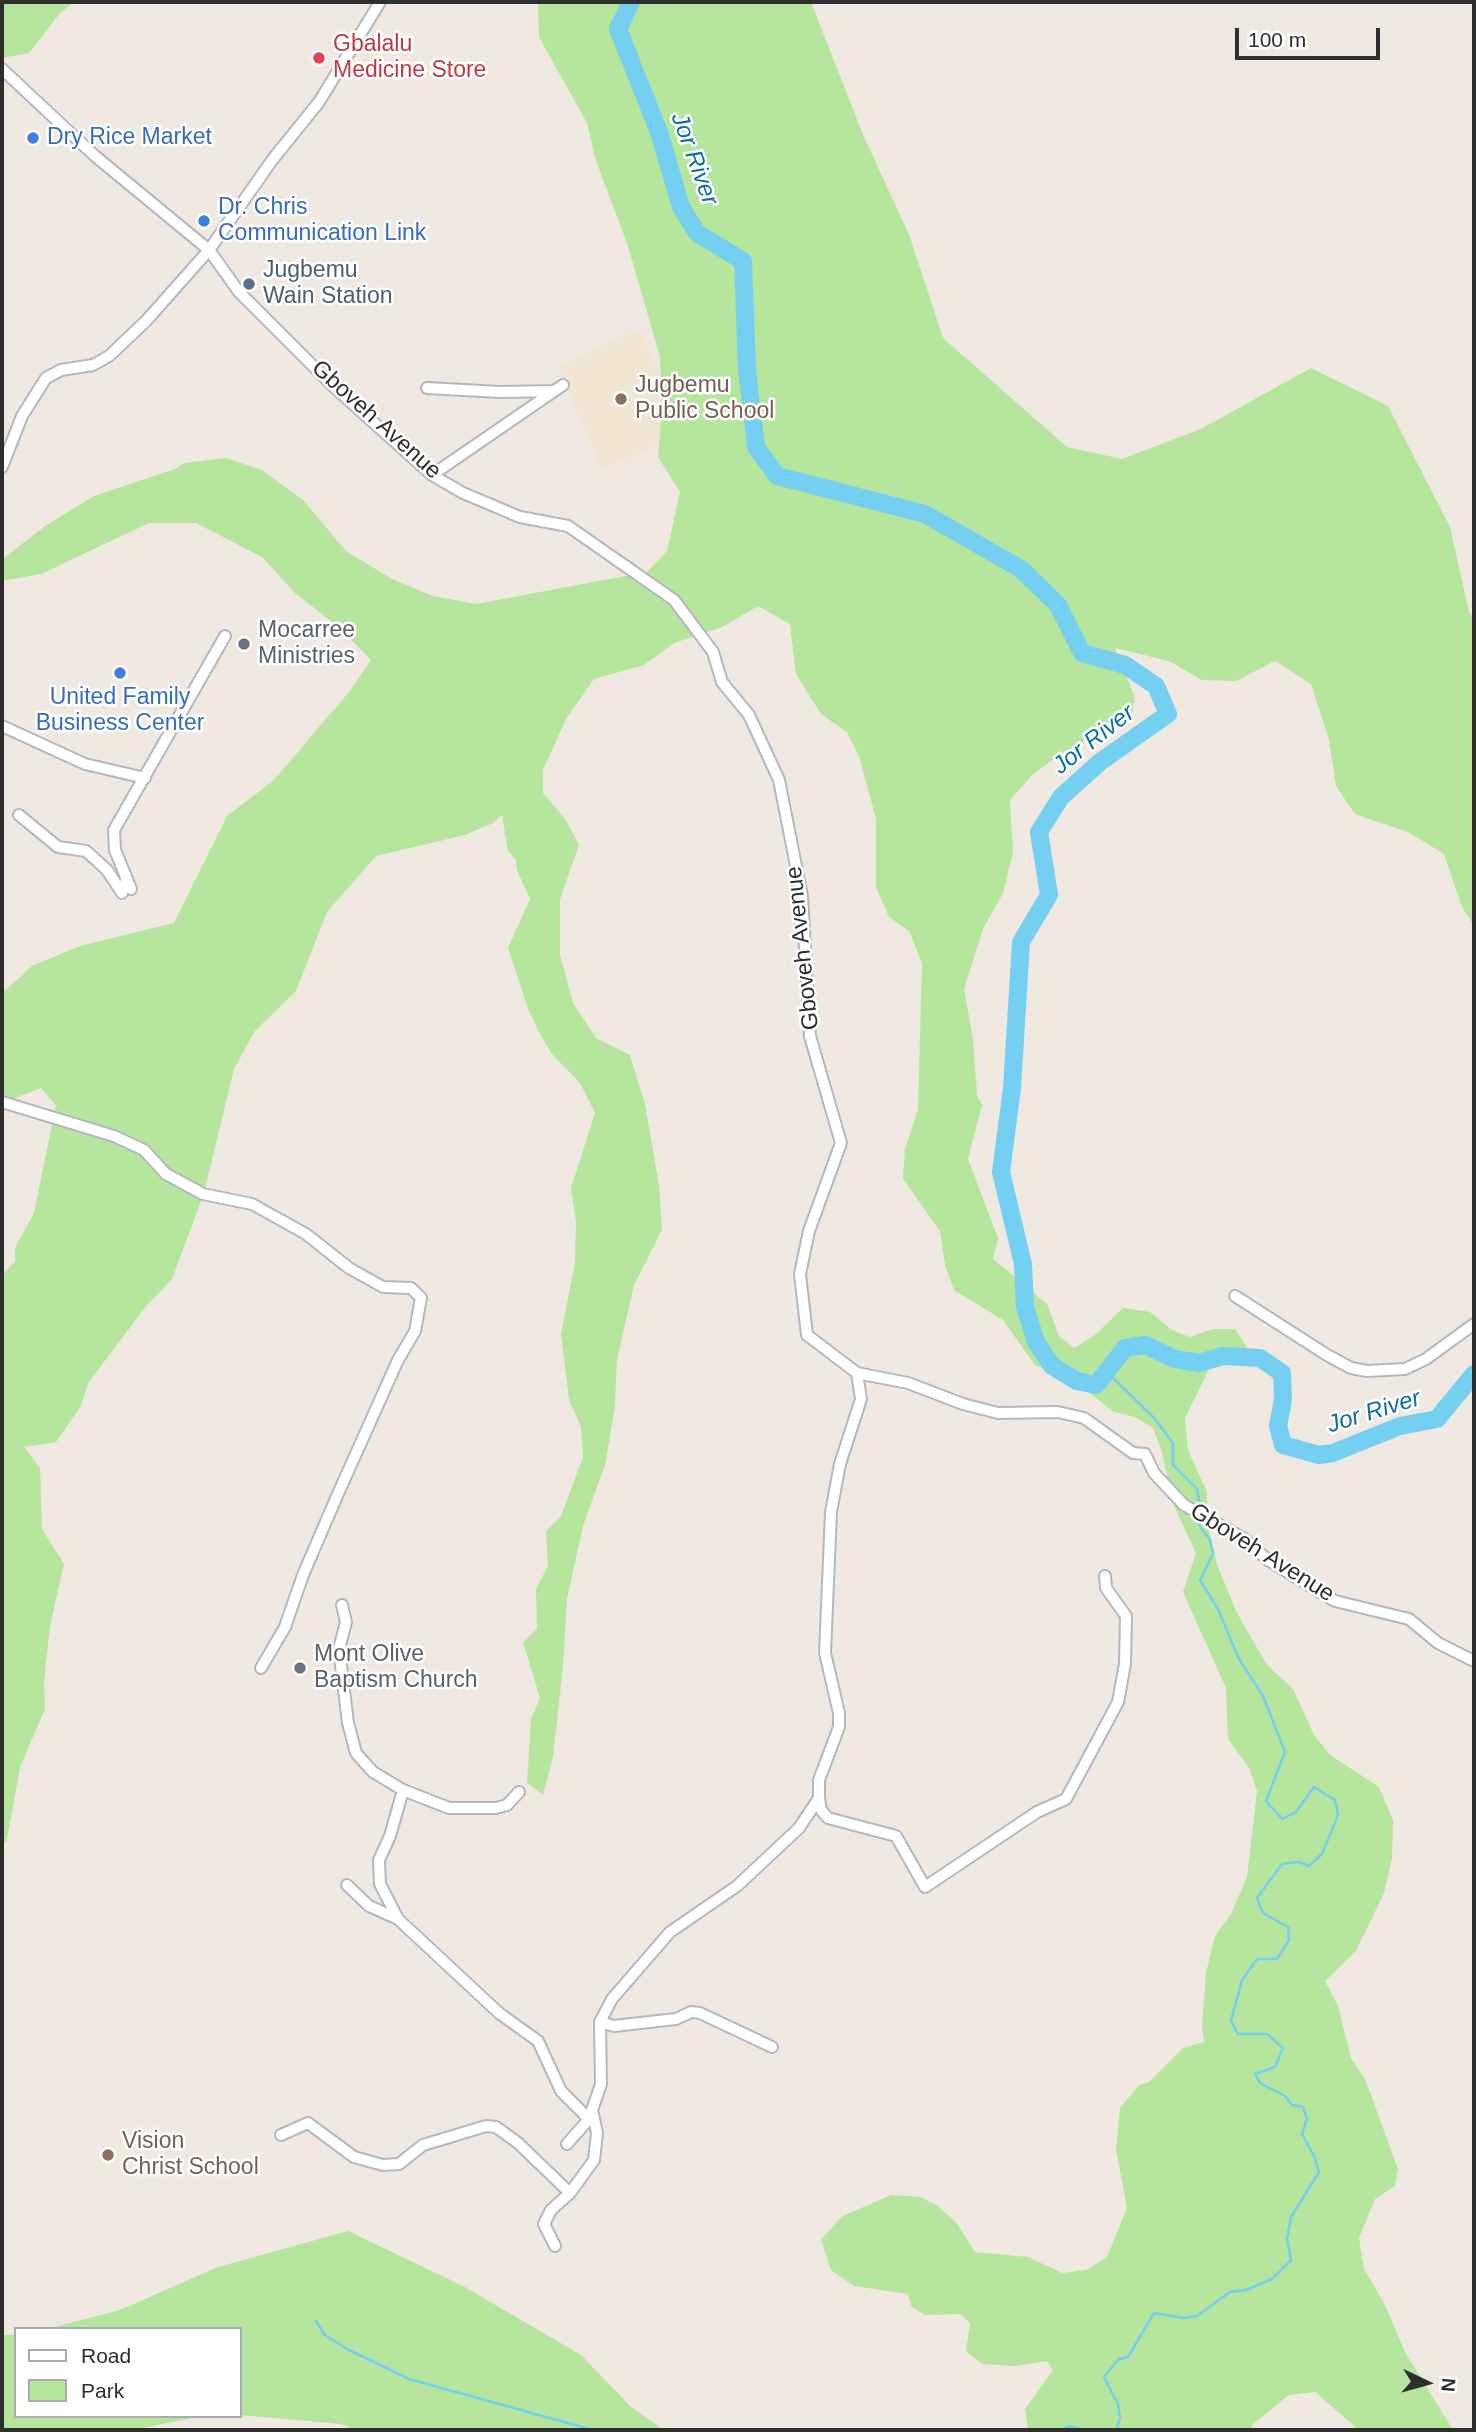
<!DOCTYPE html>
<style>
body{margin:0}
#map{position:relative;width:1476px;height:2432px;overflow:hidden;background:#efe9e1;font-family:Helvetica,sans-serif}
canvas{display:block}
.frame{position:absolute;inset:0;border:4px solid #2e2e2e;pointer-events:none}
.legend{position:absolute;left:14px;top:2327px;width:228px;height:91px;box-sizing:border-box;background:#fff;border:2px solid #ababab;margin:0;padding:9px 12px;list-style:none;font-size:21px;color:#2e2e2e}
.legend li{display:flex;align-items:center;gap:14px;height:35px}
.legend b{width:35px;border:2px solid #ababab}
.north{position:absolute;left:1392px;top:2348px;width:70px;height:70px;-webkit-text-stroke:5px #fff;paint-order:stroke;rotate:95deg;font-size:19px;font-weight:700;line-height:28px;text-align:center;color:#2e2e2e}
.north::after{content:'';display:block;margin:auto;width:24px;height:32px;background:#2e2e2e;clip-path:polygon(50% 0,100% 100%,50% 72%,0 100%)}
.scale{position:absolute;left:1235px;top:28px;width:145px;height:32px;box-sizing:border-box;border:4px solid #2e2e2e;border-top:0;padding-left:9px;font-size:21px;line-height:24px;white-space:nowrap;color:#2e2e2e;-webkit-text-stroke:5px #fff;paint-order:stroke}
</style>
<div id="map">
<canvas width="1476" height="2432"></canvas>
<div class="frame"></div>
<ul class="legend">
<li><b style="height:9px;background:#fff"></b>Road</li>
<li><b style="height:19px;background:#b6e59e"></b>Park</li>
</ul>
<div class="north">N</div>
<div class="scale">100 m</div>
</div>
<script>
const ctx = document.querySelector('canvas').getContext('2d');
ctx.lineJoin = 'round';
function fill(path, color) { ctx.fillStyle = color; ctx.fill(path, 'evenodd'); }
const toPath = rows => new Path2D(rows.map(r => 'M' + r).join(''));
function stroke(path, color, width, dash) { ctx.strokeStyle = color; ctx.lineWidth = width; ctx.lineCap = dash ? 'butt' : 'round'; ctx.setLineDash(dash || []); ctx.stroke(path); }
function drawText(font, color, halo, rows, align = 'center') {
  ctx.font = font + ' Helvetica,sans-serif'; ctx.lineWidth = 5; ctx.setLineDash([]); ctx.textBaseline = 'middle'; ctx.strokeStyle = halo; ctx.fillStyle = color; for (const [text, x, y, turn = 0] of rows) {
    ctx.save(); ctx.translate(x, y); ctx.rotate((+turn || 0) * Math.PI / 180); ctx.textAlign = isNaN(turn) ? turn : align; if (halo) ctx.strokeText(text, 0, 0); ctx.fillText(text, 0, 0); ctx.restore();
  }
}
fill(toPath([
 [640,329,685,433,602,469,558,366]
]), '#f0e6d1');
fill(toPath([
 [2,2,74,2,60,13,29,53,2,58],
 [538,2,811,2,864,137,910,237,943,338,1067,447,1122,459,1201,429,1311,368,1388,406,1450,527,1469,612,1474,619,1474,926,1462,907,1444,854,1408,832,1355,814,1336,786,1329,740,1311,684,1275,661,1236,681,1202,680,1169,661,1115,648,1135,698,1130,723,1101,732,1059,755,1032,775,1010,800,1013,853,1003,893,983,929,964,989,973,1039,977,1095,982,1105,968,1159,998,1238,993,1259,1047,1304,1059,1336,1074,1348,1095,1335,1123,1308,1150,1312,1172,1330,1190,1337,1213,1329,1235,1329,1253,1357,1214,1359,1185,1418,1188,1450,1207,1492,1207,1523,1218,1567,1237,1613,1267,1665,1293,1689,1314,1735,1330,1755,1379,1787,1393,1820,1392,1858,1384,1893,1356,1951,1325,1981,1338,2006,1351,2058,1365,2079,1398,2169,1395,2186,1375,2199,1359,2238,1364,2269,1385,2305,1405,2352,1453,2430,1359,2430,1315,2392,1289,2395,1253,2424,1250,2430,1028,2430,1025,2409,1053,2370,1047,2361,1014,2366,982,2364,966,2351,970,2323,960,2314,925,2315,911,2306,908,2294,854,2286,831,2270,821,2240,841,2217,891,2195,920,2197,936,2205,956,2222,975,2252,1028,2257,1062,2273,1086,2270,1107,2257,1127,2208,1116,2150,1120,2108,1139,2085,1149,2082,1183,2048,1204,2042,1202,2027,1206,1973,1215,1936,1231,1914,1247,1877,1257,1791,1249,1768,1228,1739,1226,1688,1183,1592,1196,1553,1174,1506,1161,1449,1153,1428,1135,1417,1114,1412,1074,1381,1035,1365,1003,1320,954,1290,945,1265,940,1231,903,1179,905,1149,918,1109,922,963,909,931,889,917,876,887,876,819,859,756,847,732,821,714,796,674,790,624,758,606,722,627,674,643,644,665,594,679,566,719,543,770,543,793,566,820,579,845,560,899,560,955,573,1003,596,1038,630,1055,645,1104,659,1185,662,1230,634,1285,617,1360,615,1406,605,1465,583,1526,567,1599,563,1666,553,1757,543,1795,527,1783,531,1719,540,1698,523,1642,537,1629,536,1589,548,1566,546,1531,561,1516,583,1457,581,1427,569,1400,561,1334,575,1263,576,1222,571,1188,595,1113,580,1083,552,1054,541,1036,528,1009,508,948,530,899,517,870,516,859,508,851,502,815,493,823,465,835,376,856,327,912,296,991,255,1031,234,1069,204,1193,172,1279,147,1305,88,1383,81,1406,56,1442,24,1447,40,1468,42,1529,64,1564,50,1626,44,1681,45,1709,20,1767,7,1840,2,1846,2,1276,15,1261,15,1248,34,1213,56,1105,41,1088,2,1103,2,990,6,990,32,966,80,946,174,923,227,816,274,780,349,692,371,660,340,628,295,593,262,557,196,523,149,523,41,574,2,581,4,558,45,526,94,496,175,469,184,463,226,458,262,470,303,500,346,551,392,579,433,596,476,604,647,572,667,551,680,492,658,457,662,412,660,357,627,243,595,158,587,123,539,37],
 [348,2231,463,2286,581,2355,630,2406,664,2430,355,2430,341,2424,240,2415,240,2329,47,2329,120,2310,218,2267],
 [2,2335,16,2335,16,2416,201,2416,134,2430,2,2430]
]), '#b6e59e');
stroke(toPath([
 [1096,1385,1106,1371,1154,1418,1173,1443,1173,1465,1197,1489,1201,1511],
 [316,2321,325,2335,347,2349,409,2379,593,2430],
 [1061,2430,1069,2426,1085,2430],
 [1116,2430,1120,2418,1118,2404,1104,2377,1119,2359,1128,2357,1154,2313,1183,2318,1197,2316,1230,2292,1246,2290,1272,2279,1291,2260,1287,2239,1291,2217,1319,2172,1314,2156,1302,2134,1307,2119,1303,2107,1292,2105,1285,2096,1260,2083,1255,2074,1275,2067,1283,2048,1267,2034,1238,2034,1231,2021,1242,1980,1257,1959,1277,1959,1289,1940,1288,1927,1263,1913,1257,1898,1282,1864,1299,1862,1309,1866,1322,1854,1338,1815,1335,1800,1314,1787,1296,1812,1282,1819,1266,1801,1285,1752,1263,1696,1239,1659,1218,1609,1200,1580,1213,1554,1210,1540,1194,1518,1196,1515]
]), '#75cff0', 2.5);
stroke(toPath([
 [631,2,618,29,659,132,681,207,697,233,743,261,747,369,756,447,777,476,925,514,1021,569,1058,605,1082,653,1125,665,1156,686,1168,714,1100,762,1061,797,1039,832,1049,895,1021,942,1012,1088,1001,1172,1023,1264,1025,1307,1036,1342,1052,1366,1077,1381,1096,1385,1125,1348,1145,1345,1175,1359,1199,1363,1223,1356,1260,1358,1282,1373,1283,1399,1278,1426,1283,1445,1319,1455,1333,1453,1400,1426,1437,1419,1474,1374]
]), '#75cff0', 18);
const street = toPath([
 [2,69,95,156,209,250,239,292,333,386,432,475,463,493,520,517,568,526,674,600,713,652,722,682,749,715,779,780,802,896,810,1036,841,1143,809,1231,800,1274,807,1335,857,1373,908,1383,963,1404,998,1413,1058,1412,1084,1418,1133,1453,1145,1454,1154,1473,1184,1505,1243,1538,1268,1560,1335,1601,1409,1619,1438,1643,1474,1661],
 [427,388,500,392,554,391],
 [2,467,22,416,46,378,61,370,93,365,109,356,146,321,209,250,273,159,319,102,380,2],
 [432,475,563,385],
 [2,726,85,764,145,778],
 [19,815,58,847,86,851,107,870,122,893,126,880],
 [131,889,115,850,114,830,225,636],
 [2,1102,114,1136,144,1150,166,1174,203,1194,252,1204,306,1234,349,1268,383,1287,411,1288,421,1298,415,1331,398,1360,337,1496,303,1575,285,1627,261,1668],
 [1235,1296,1327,1355,1351,1368,1367,1371,1405,1369,1426,1359,1474,1324],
 [342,1605,346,1622,339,1649,348,1723,356,1753,373,1772,403,1790,449,1808,496,1808,507,1805,519,1792],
 [403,1790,390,1836,379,1860,380,1884,398,1919,499,2013,538,2041,561,2091,589,2119],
 [819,1798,821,1810,828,1818,896,1836,925,1887,1037,1812,1066,1799,1118,1702,1125,1664,1126,1616,1106,1588,1105,1576],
 [347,1885,369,1906,398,1919],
 [600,2022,614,2026,676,2019,691,2012,700,2013,772,2047],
 [281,2135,308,2123,354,2157,383,2165,399,2164,423,2145,486,2126,496,2127,518,2143,570,2193],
 [567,2144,589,2119,601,2084,600,2022,612,1999,670,1932,737,1886,799,1828,819,1798,819,1780,839,1727,839,1713,825,1653,831,1512,840,1464,861,1399,857,1373],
 [555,2246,544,2224,551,2210,570,2193,594,2160,597,2133,592,2109]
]);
stroke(street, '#b4b7c1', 14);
stroke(street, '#fff', 10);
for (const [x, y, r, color] of [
 [319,58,7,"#e0444e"],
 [33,138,7,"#3f7fe0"],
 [204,221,7,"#3f7fe0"],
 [249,284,7,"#5c6f8a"],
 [621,399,7,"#8d6e63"],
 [244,644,7,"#6b7280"],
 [120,673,7,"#3f7fe0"],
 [300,1668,7,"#6b7280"],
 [108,2155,7,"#8d6e63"]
]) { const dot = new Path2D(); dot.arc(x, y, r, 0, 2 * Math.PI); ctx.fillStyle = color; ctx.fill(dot); stroke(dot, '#fff', 2.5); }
drawText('23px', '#be3a42', '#fff', [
 ["Gbalalu",333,45],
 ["Medicine Store",333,71]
], 'left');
drawText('23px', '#366cbe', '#fff', [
 ["Dry Rice Market",47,138],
 ["Dr. Chris",218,208],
 ["Communication Link",218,234],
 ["United Family",120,698,"center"],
 ["Business Center",120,724,"center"]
], 'left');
drawText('23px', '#4e5e75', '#fff', [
 ["Jugbemu",263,271],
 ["Wain Station",263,297]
], 'left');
drawText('23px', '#785e54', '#fff', [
 ["Jugbemu",635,386],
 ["Public School",635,412],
 ["Vision",122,2142],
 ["Christ School",122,2168]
], 'left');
drawText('23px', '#2e2e2e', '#fff', [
 ["Gboveh Avenue",376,420,42],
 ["Gboveh Avenue",803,948,-96],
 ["Gboveh Avenue",1262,1553,32]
]);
drawText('23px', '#5b616d', '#fff', [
 ["Mocarree",258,631],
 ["Ministries",258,657],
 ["Mont Olive",314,1655],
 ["Baptism Church",314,1681]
], 'left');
drawText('italic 24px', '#0d6fa3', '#fff', [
 ["Jor River",694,159,70],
 ["Jor River",1094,740,-38],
 ["Jor River",1374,1412,-17]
]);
</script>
